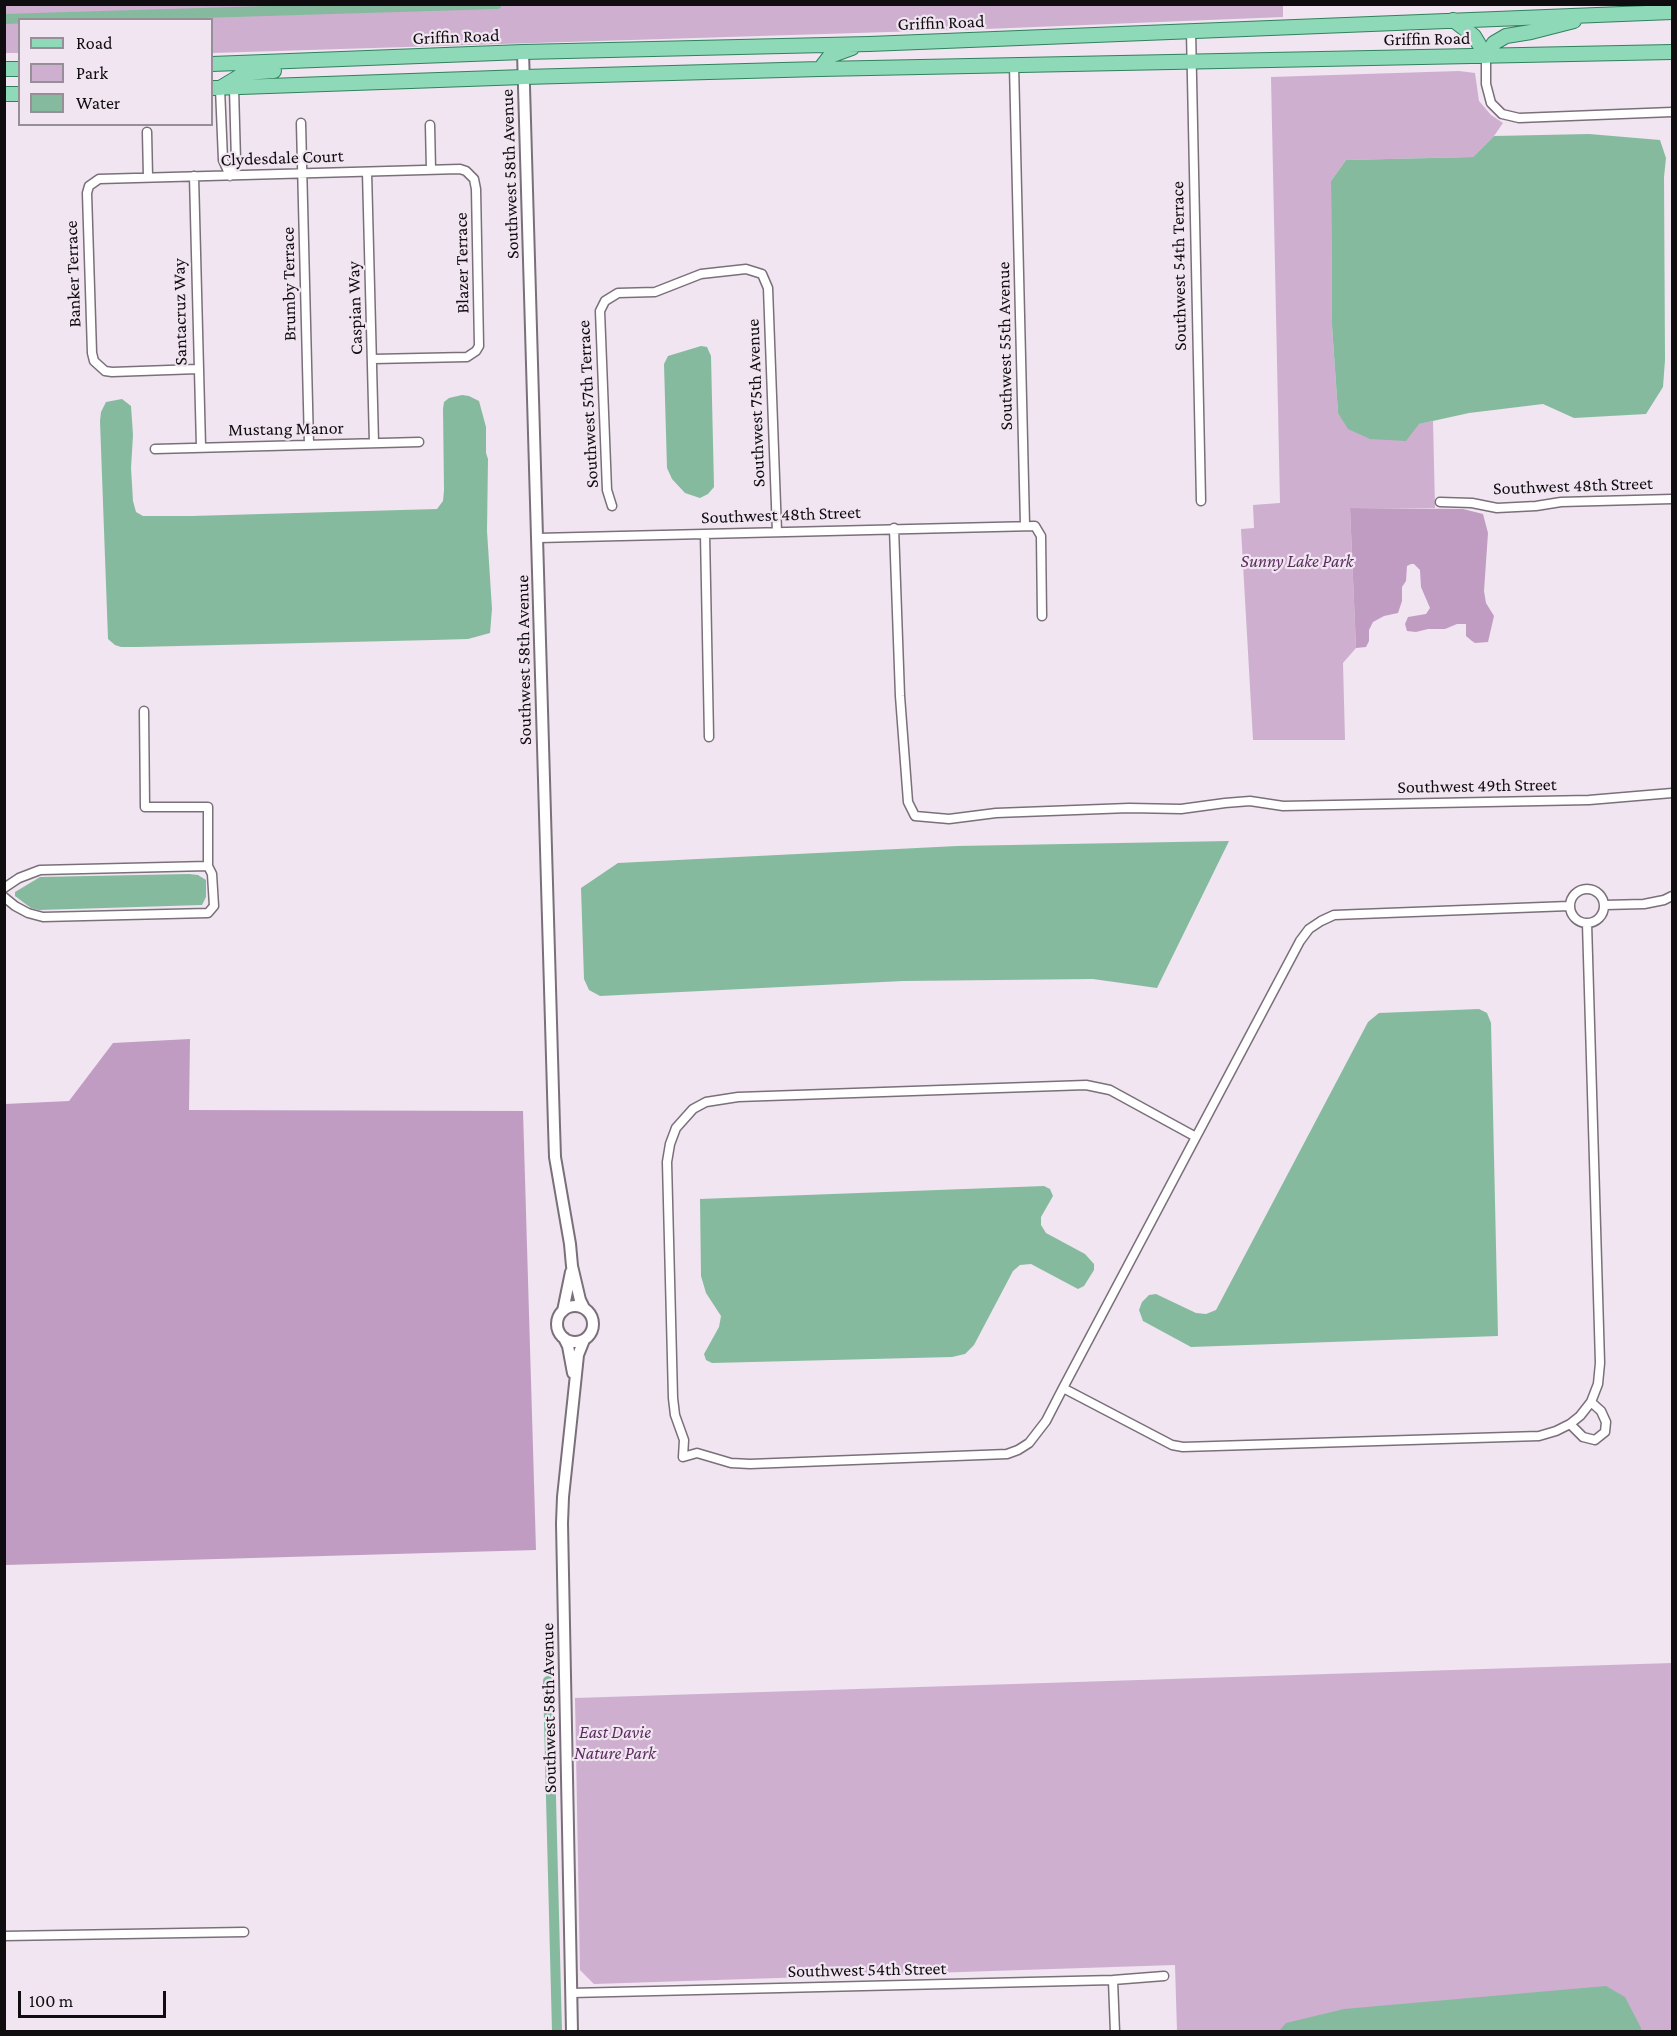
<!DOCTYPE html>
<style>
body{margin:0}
#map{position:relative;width:1677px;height:2036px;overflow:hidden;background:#f0e5f0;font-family:"Crimson Pro",serif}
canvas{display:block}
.frame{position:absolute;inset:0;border:6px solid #100d11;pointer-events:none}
.legend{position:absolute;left:18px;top:18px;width:195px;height:108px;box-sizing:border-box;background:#f0e5f0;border:2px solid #968f97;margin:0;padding:8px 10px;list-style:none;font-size:18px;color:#100d11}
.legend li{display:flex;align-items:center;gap:12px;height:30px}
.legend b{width:30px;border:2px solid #968f97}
.scale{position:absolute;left:18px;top:1991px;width:148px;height:27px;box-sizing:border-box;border:3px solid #100d11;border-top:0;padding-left:8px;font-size:18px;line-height:21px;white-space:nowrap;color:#100d11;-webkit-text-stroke:4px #f0e5f0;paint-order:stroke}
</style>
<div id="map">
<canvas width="1677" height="2036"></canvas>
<div class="frame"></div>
<ul class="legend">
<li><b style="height:8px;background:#8ed9b8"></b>Road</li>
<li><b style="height:16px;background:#ceafd0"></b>Park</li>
<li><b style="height:16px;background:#86ba9e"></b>Water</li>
</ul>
<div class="scale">100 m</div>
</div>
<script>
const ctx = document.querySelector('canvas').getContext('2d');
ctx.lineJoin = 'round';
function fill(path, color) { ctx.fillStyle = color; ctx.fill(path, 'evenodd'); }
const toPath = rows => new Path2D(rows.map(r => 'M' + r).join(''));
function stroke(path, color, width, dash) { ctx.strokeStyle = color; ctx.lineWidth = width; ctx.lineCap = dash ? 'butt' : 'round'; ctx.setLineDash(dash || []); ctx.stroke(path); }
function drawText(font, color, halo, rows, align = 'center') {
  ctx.font = font + ' "Crimson Pro",serif'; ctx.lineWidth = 4.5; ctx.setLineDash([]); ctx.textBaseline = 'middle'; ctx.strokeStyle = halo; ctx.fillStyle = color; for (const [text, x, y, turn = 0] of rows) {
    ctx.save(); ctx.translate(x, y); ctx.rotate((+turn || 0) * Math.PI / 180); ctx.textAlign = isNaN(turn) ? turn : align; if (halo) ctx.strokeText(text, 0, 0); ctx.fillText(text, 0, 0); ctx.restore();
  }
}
fill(toPath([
 [1283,5,1283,17,985,29,212,53,212,20,20,20,19,53,4,53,5,4],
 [1459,71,1475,73,1479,101,1491,115,1503,123,1494,136,1473,157,1346,160,1331,181,1332,326,1338,413,1418,424,1433,421,1435,508,1350,508,1356,648,1343,663,1345,740,1253,740,1241,529,1254,528,1253,505,1280,503,1271,77],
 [1672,1663,1672,2031,1177,2031,1175,1965,594,1984,580,1970,575,1698]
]), '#ceafd0');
fill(toPath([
 [1350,508,1463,509,1483,514,1488,533,1484,591,1486,603,1494,616,1488,642,1475,643,1472,641,1466,636,1466,624,1457,624,1445,629,1428,629,1416,632,1407,631,1405,624,1408,617,1426,614,1430,608,1421,587,1420,570,1414,564,1411,564,1407,566,1406,581,1402,587,1402,601,1398,613,1384,616,1373,622,1369,630,1369,641,1366,647,1356,648],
 [190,1039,189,1110,523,1111,536,1550,5,1565,5,1104,69,1101,113,1043]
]), '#c09cc3');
fill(toPath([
 [1589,134,1660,140,1666,158,1664,177,1665,360,1663,387,1646,414,1574,418,1543,404,1469,413,1419,424,1406,441,1370,439,1348,429,1338,413,1332,326,1331,181,1346,160,1473,157,1494,136],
 [701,346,707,347,711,356,714,487,708,494,700,498,685,493,672,479,667,468,664,364,668,356],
 [462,395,469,396,479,401,486,427,486,453,488,459,487,531,492,609,490,633,468,639,433,640,137,647,121,647,115,645,108,639,100,421,101,412,106,402,122,399,131,406,133,435,131,468,133,501,136,512,143,516,192,516,437,509,443,501,444,490,443,409,444,402,449,398],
 [1229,841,1157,988,1093,979,903,981,600,996,589,990,584,979,581,888,618,863,957,846],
 [189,874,198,875,206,880,206,897,202,905,39,910,31,908,15,896,15,892,40,877],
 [1479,1009,1487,1013,1491,1023,1498,1336,1191,1347,1143,1321,1139,1310,1142,1302,1149,1295,1156,1294,1196,1313,1206,1314,1216,1310,1368,1022,1379,1013],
 [1044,1186,1050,1189,1053,1196,1041,1217,1041,1225,1046,1233,1085,1254,1094,1264,1094,1270,1084,1286,1078,1289,1031,1264,1020,1265,1013,1271,974,1345,965,1354,952,1357,712,1363,706,1360,704,1354,719,1327,721,1316,706,1293,701,1276,700,1199],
 [1606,1986,1625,1997,1641,2028,1641,2031,1279,2031,1286,2023,1344,2009]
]), '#86ba9e');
stroke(toPath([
 [4,19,497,4],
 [548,1681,557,2032]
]), '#86ba9e', 10);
const minor = toPath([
 [1191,31,1201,501],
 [1486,56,1486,84,1491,103,1502,114,1519,118,1672,112],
 [1014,65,1025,525],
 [220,88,223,160,230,176],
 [301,123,309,445],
 [430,125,431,170],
 [147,132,148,177],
 [367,172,374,443],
 [194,176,201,447],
 [230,176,236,161,234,88],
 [198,369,112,372,105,371,94,361,92,353,87,193,89,186,99,179,460,169,466,171,474,179,476,189,479,346,476,351,467,357,373,359],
 [155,449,419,442],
 [1440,502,1472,503,1497,508,1536,506,1561,502,1672,499],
 [612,506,607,490,600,311,605,301,618,293,655,292,701,274,746,269,762,274,768,288,777,532],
 [894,528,900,696,908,802,915,816,949,819,996,813,1129,808,1181,809,1225,803,1250,801,1283,806,1589,800,1672,793],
 [705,534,709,737],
 [538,538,1035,526,1041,536,1042,616],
 [4,888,19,878,40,870,208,866],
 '1570 906a17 17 0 1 1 34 0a17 17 0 1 1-34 0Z',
 [4,897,15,906,28,913,43,917,208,913,214,906,212,874,208,866,208,807,145,807,144,711],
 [1605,905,1644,904,1664,900,1672,896],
 [1196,1137,1110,1090,1086,1085,738,1097,706,1102,693,1109,676,1128,670,1144,667,1162,673,1398,675,1415,684,1440,683,1457,697,1453,731,1463,750,1464,1007,1454,1018,1450,1029,1443,1046,1421,1063,1388,1196,1137,1300,941,1309,929,1321,921,1334,915,1569,906],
 [1063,1388,1172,1445,1183,1447,1539,1436,1556,1431,1570,1424,1580,1416,1591,1402,1598,1384,1600,1363,1587,923],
 [1570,1424,1583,1437,1595,1440,1605,1432,1606,1422,1601,1411,1591,1402],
 [4,1936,244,1932],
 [1113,1980,1115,2032],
 [571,1993,1113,1980,1164,1976]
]);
const tertiary = toPath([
 [523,52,554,1126,555,1157,570,1244,572,1266,580,1300,584,1308],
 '557 1324a18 18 0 1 1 36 0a18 18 0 1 1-36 0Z',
 [563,1311,571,1272],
 [564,1338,568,1346,573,1373],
 [572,2032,562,1523,563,1497,575,1384,578,1355,584,1340]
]);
const primary = toPath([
 [1453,20,1474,36,1486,56],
 [1486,56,1494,43,1506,36,1531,32,1574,21],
 [212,64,523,52,869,44,1672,12],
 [4,69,20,69],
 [820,69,830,56,852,48],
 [212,88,524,77,820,69,1672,52],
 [220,88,245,73,274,71],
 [4,94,20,94]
]);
stroke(minor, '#7a707a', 11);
stroke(tertiary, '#7a707a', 14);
stroke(primary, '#31815e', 16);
stroke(minor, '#fff', 8);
stroke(tertiary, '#fff', 10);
stroke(primary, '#8ed9b8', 14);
drawText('18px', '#100d11', '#f0e5f0', [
 ["Griffin Road",941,23,-2],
 ["Griffin Road",456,37,-2],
 ["Griffin Road",1427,39,-1],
 ["Clydesdale Court",282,158,-2],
 ["Southwest 58th Avenue",510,174,-92],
 ["Blazer Terrace",462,263,-91],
 ["Southwest 54th Terrace",1179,266,-91],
 ["Banker Terrace",73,274,-92],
 ["Brumby Terrace",289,284,-91],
 ["Caspian Way",355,308,-92],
 ["Santacruz Way",180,312,-91],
 ["Southwest 55th Avenue",1005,346,-91],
 ["Southwest 75th Avenue",756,403,-92],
 ["Southwest 57th Terrace",588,404,-93],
 ["Mustang Manor",286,429,-1],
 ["Southwest 48th Street",1573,486,-2],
 ["Southwest 48th Street",781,515,-2],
 ["Southwest 58th Avenue",524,660,-91],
 ["Southwest 49th Street",1477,786,-1],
 ["Southwest 58th Avenue",549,1708,-91],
 ["Southwest 54th Street",867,1970,-1]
]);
drawText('italic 18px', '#5a2d5e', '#f0e5f0', [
 ["Sunny Lake Park",1297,561],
 ["East Davie",615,1732],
 ["Nature Park",615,1753]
]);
</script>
